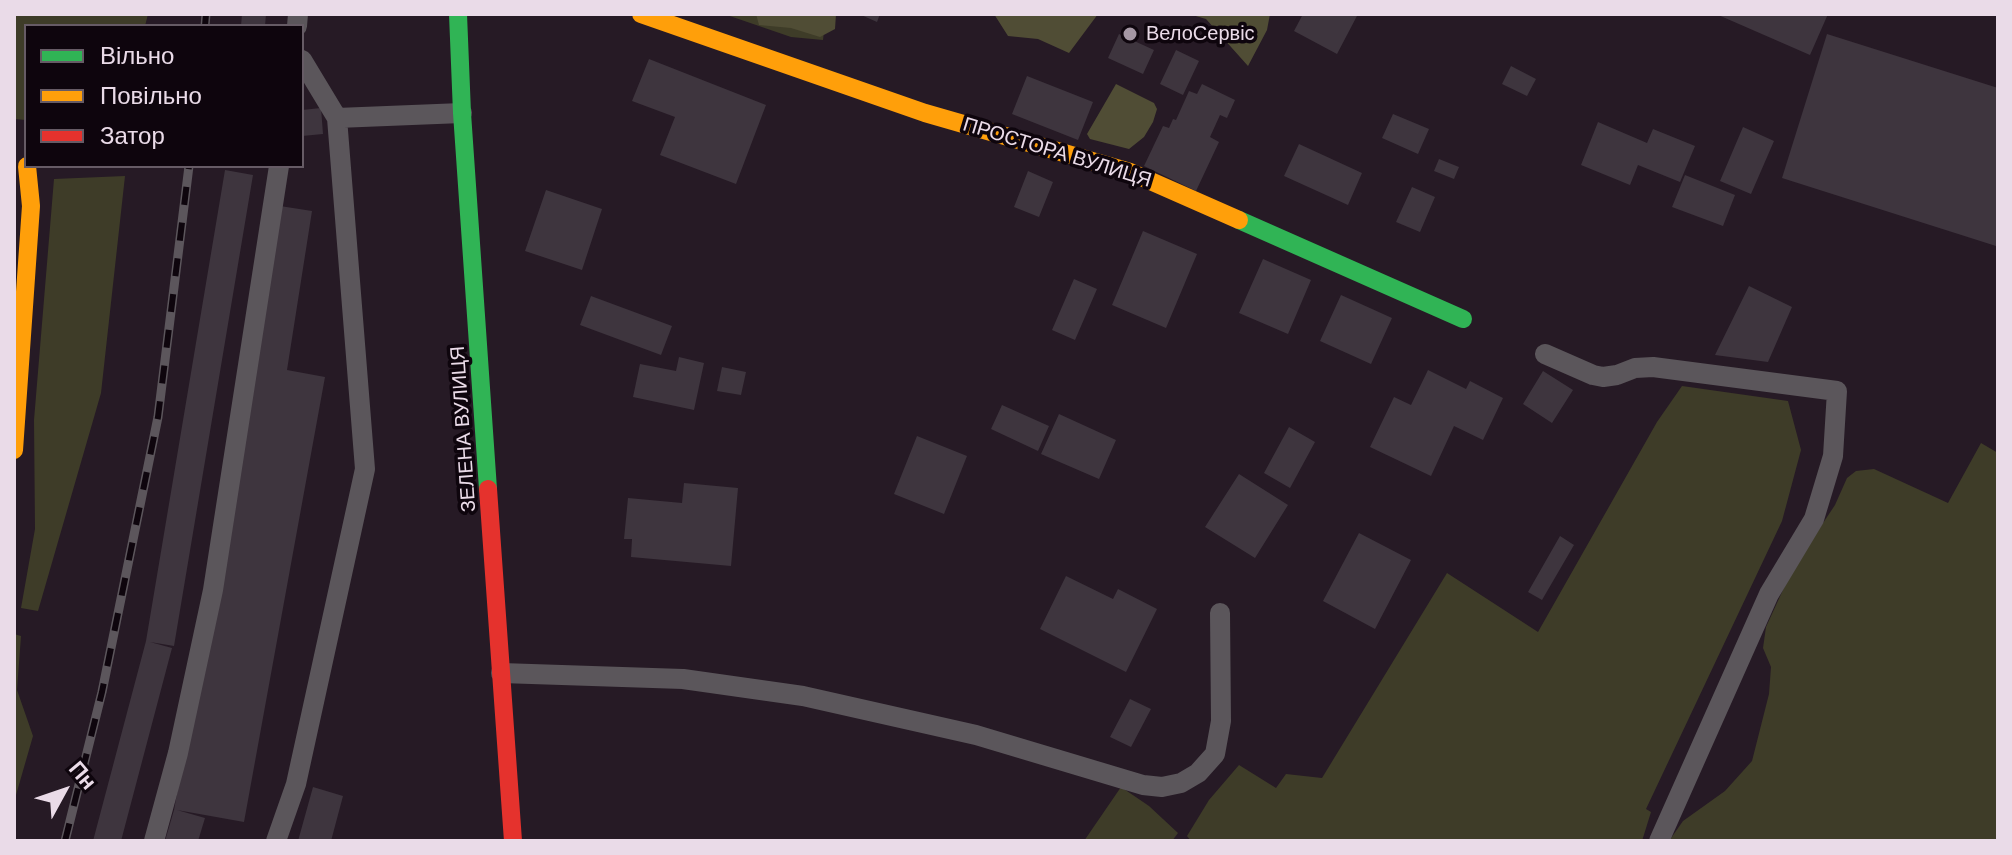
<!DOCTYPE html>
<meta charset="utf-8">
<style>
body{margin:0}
#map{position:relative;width:2012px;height:855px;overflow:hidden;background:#261a25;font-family:Arial,sans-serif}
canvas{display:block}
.frame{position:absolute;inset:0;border:16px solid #eadbe8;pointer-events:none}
.legend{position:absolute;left:24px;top:24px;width:280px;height:144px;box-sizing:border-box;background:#0e050d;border:2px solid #665b65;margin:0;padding:10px 14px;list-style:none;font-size:24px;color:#eadbe8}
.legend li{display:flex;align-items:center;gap:16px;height:40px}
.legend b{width:40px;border:2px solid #665b65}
.north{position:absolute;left:24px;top:751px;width:80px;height:80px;-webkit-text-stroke:6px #0e050d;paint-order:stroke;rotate:50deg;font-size:22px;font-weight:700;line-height:32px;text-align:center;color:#eadbe8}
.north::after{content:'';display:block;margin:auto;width:28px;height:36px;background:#eadbe8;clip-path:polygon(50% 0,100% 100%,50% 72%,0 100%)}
</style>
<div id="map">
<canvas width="2012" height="855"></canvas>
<div class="frame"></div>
<ul class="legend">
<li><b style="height:10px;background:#30b455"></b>Вільно</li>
<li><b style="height:10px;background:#ff9f0a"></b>Повільно</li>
<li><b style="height:10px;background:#e5322d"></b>Затор</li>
</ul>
<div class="north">Пн</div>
</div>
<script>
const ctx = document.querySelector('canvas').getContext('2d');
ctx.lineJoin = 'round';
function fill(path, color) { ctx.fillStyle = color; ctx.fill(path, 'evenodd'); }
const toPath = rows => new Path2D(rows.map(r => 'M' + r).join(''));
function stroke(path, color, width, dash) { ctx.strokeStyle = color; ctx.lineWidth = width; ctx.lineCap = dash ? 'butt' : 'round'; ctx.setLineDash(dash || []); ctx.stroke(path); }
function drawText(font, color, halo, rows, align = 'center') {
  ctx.font = font + ' Arial,sans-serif'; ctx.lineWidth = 7; ctx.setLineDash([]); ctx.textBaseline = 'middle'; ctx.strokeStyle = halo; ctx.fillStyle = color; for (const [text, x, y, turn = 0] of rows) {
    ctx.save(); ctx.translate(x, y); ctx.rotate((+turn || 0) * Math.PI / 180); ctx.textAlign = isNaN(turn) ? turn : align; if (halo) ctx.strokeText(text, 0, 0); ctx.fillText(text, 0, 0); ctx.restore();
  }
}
fill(toPath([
 [14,14,148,14,145,26,26,26,26,120,14,119],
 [724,14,826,14,823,40,791,37],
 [125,176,101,393,38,611,21,608,35,529,34,420,54,179],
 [1682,386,1788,401,1801,450,1782,521,1646,809,1651,812,1642,841,1191,841,1187,836,1209,800,1239,765,1276,788,1286,774,1322,778,1447,573,1538,632,1657,422],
 [1981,443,1998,453,1998,841,1669,841,1683,821,1725,791,1752,761,1769,694,1771,667,1763,648,1766,627,1793,568,1835,505,1847,478,1856,471,1874,469,1948,503],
 [14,634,21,636,17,690,33,736,14,802],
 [1121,787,1149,806,1178,833,1172,841,1084,841]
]), '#3e3c28');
fill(toPath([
 [756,14,836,14,835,29,820,37,791,28,759,25],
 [994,14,1098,14,1069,53,1038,39,1008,36],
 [1189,14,1270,14,1267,30,1248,66,1206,19],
 [1116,84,1154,103,1157,109,1153,122,1144,137,1129,149,1090,139,1087,134]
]), '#504d35');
fill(toPath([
 [242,14,266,14,265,26,241,26],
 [859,14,880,14,877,22],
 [1303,14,1358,14,1337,54,1294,31],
 [1716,14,1828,14,1810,55],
 [1119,34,1154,50,1143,74,1108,58],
 [1827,34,1998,88,1996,246,1782,178],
 [1176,50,1199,61,1183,95,1160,84],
 [649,59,766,105,736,184,660,155,675,117,632,101],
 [1511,66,1536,79,1527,96,1502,84],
 [1027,76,1093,102,1078,140,1012,114],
 [1202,84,1235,100,1227,118,1220,115,1210,137,1219,142,1196,191,1144,166,1163,126,1169,128,1173,119,1176,120,1189,91,1197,94],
 [321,108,323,134,302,136,302,110],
 [1393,114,1429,129,1418,154,1382,138],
 [1598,122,1647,143,1653,129,1695,146,1680,182,1638,165,1630,185,1581,165],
 [1743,127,1774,141,1751,194,1720,181],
 [1299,144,1362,173,1348,205,1284,176],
 [1439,159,1459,167,1454,179,1434,171],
 [225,170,253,175,174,646,150,642,172,648,121,841,93,841,146,641],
 [1028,171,1053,182,1039,217,1014,207],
 [1685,175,1735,195,1723,226,1672,207],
 [1412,187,1435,197,1420,232,1396,222],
 [546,190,602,209,582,270,525,251],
 [280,206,312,211,287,370,325,377,244,822,177,810,205,818,198,841,165,841,174,810,255,364],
 [1143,231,1197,254,1166,328,1112,305],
 [1263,259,1311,280,1288,334,1239,313],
 [1074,279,1097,289,1075,340,1052,330],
 [1749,286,1792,307,1768,362,1715,355],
 [1341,295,1392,318,1371,364,1320,341],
 [591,296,672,326,661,355,580,325],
 [679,357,704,363,694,410,633,397,640,364,676,371],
 [722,367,746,372,741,395,717,391],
 [1428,370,1466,389,1470,381,1503,398,1483,440,1454,426,1431,476,1370,447,1394,397,1411,405],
 [1543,371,1573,390,1552,423,1523,404],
 [1002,405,1049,426,1038,451,991,429],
 [1059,414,1116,440,1099,479,1041,454],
 [1289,427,1315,442,1290,488,1264,473],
 [917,436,967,456,944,514,894,494],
 [1239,474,1288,505,1255,558,1205,527],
 [684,483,738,488,731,566,631,557,632,539,624,539,628,498,682,503],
 [1359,533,1411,560,1375,629,1323,601],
 [1560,536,1574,545,1542,600,1528,592],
 [1066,576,1113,599,1118,589,1157,609,1126,672,1040,629],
 [1130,699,1151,709,1131,747,1110,737],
 [313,787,343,796,331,841,298,841]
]), '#3e353e');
stroke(toPath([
 [297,26,298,14],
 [337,118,462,113],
 [1545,354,1593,375,1603,377,1617,375,1635,368,1653,367,1837,391,1833,456,1814,519,1769,594,1659,841],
 [501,673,683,679,803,696,976,735,1143,785,1162,787,1181,783,1198,773,1215,754,1221,721,1220,613],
 [154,841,178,753,213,590,279,166],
 [276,841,296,784,365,469,337,118,302,60]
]), '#5b565b', 20);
stroke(toPath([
 [458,14,462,113,488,489],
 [1239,220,1463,319]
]), '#30b455', 18);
stroke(toPath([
 [641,14,925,113,1130,172,1239,220],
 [14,450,31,206,27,166]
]), '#ff9f0a', 18);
stroke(toPath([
 [488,489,513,841]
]), '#e5322d', 18);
const rail = toPath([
 [205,26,206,14],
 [65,841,102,692,158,417,189,166]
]);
stroke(rail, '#5c565c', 9);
stroke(rail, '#0e050d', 6, [18]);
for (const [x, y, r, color] of [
 [1130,34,8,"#a597a4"]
]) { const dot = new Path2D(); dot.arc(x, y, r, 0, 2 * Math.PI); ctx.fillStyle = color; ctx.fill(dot); stroke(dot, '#0e050d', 3); }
drawText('20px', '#eadbe8', '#0e050d', [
 ["ВелоСервіс",1146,34]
], 'left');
drawText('20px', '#eadbe8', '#0e050d', [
 ["ПРОСТОРА ВУЛИЦЯ",1057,153,17],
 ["ЗЕЛЕНА ВУЛИЦЯ",464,429,-94]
]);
</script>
